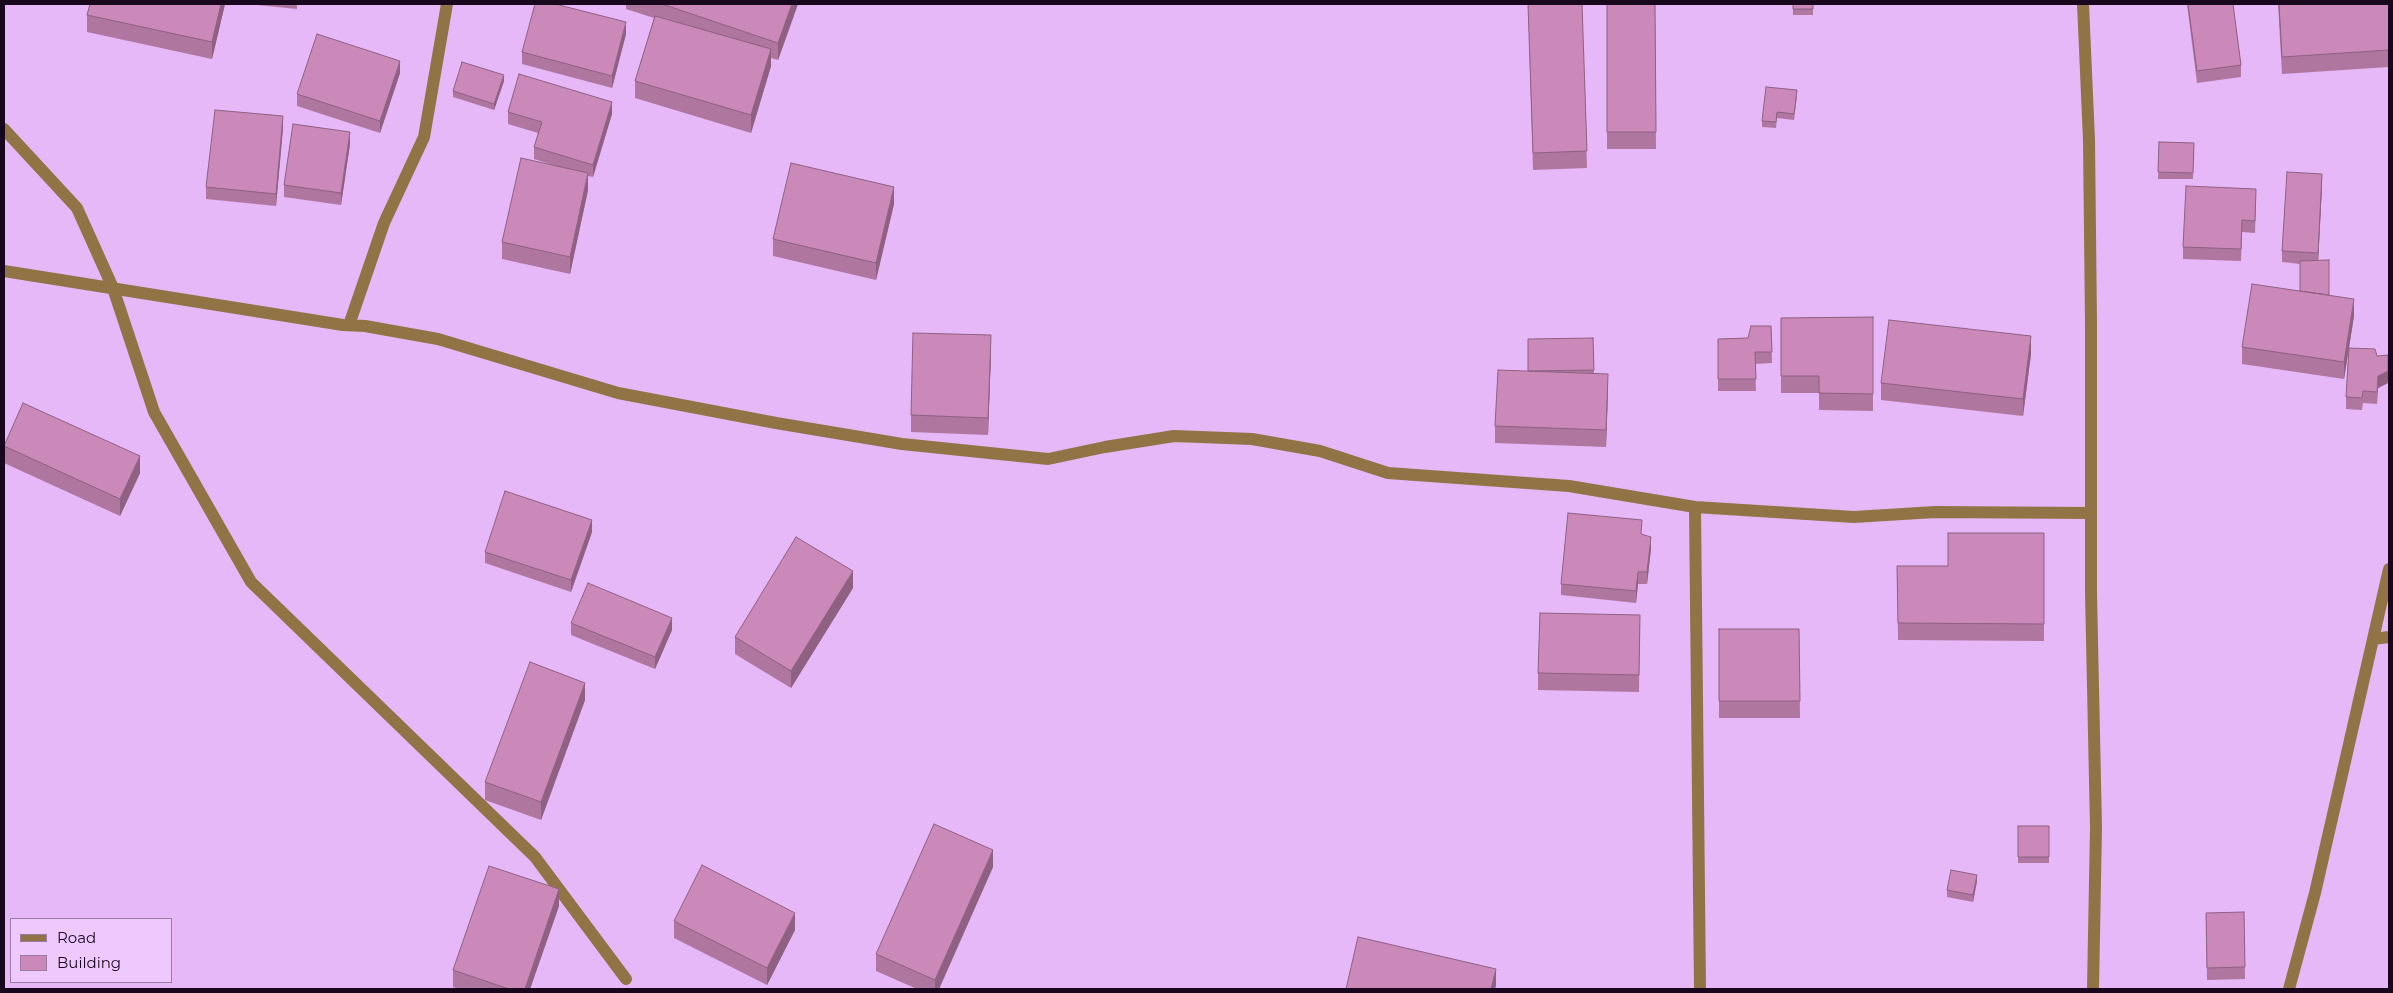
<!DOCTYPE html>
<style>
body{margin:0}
#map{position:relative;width:2393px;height:993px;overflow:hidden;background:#e6b8f8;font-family:Montserrat,sans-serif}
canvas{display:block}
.frame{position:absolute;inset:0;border:5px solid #18071d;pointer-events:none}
.legend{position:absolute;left:10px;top:918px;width:162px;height:65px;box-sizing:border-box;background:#efc9fd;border:1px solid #997ba3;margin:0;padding:6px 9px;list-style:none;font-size:15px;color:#18071d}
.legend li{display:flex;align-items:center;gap:10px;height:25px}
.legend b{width:25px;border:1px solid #997ba3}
</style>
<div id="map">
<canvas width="2393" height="993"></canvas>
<div class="frame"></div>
<ul class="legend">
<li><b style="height:6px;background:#917345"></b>Road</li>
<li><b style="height:14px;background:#cb89b9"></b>Building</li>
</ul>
</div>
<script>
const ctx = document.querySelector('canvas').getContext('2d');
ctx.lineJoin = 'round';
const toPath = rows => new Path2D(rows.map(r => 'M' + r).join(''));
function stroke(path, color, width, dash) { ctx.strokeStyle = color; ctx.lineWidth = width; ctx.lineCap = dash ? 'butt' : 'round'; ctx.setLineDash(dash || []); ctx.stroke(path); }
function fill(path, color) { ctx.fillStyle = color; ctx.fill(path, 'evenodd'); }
stroke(toPath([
 [2083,4,2089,140,2091,324,2091,593,2096,827,2093,989],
 [4,129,77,208,113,288,154,412,251,582,535,857,626,979],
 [4,271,343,325,365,326,438,339,618,393,776,423,902,444,1048,459,1105,447,1174,436,1252,439,1320,451,1388,473,1569,486,1695,507,1854,517,1935,512,2091,513],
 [349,325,384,223,424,137,447,4],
 [1695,507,1700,989],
 [2373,639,2389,637],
 [2289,989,2315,893,2389,569]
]), '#917345', 12);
fill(toPath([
 [90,4,225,4,212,59,87,32,87,15],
 [247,4,297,4,297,9],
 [626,4,798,4,778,60,771,58,771,66,751,133,635,98,635,81,654,18,626,9],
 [1528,4,1582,4,1587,168,1533,170],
 [1607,4,1655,4,1656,149,1607,149],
 [1793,4,1813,4,1813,15,1793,15],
 [2187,4,2233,4,2241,65,2241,77,2197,83],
 [2278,4,2389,4,2389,67,2282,74],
 [626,34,612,88,522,64,522,52],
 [400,73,380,133,297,106,297,94],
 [504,81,494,110,453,97,453,91],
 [1797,96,1794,120,1777,118,1776,128,1762,127,1762,121],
 [508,112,612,114,593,177,588,176,588,190,570,274,502,259,502,242,556,166,534,159,534,147,538,133,508,124],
 [283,128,276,206,206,199,206,187],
 [2159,142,2194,143,2193,179,2158,179],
 [350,144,341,205,284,197,284,185],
 [2322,186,2318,260,2329,295,2354,316,2344,379,2242,364,2242,347,2300,291,2300,264,2282,262,2282,251],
 [2256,201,2255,233,2242,232,2241,261,2183,259,2183,247],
 [894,204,876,280,773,256,773,239],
 [1873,317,1873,411,1819,410,1819,393,1781,393,1781,318],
 [1771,326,1772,363,1755,364,1756,391,1718,391,1718,339,1748,338],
 [1593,338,1594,374,1608,391,1606,447,1495,443,1495,426,1528,371],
 [991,353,988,435,911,432,911,415],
 [2031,354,2023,416,1881,400,1881,383],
 [2388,383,2378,388,2377,404,2363,403,2362,410,2346,409,2346,397],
 [4,444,140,473,120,516,4,463],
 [592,532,571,592,485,563,485,552],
 [2044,533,2044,641,1898,640,1897,566,1948,566],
 [1651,549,1647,584,1638,584,1636,603,1561,595,1561,584],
 [853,588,791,688,735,654,735,637],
 [1640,615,1639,692,1538,690,1538,673],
 [571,623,672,630,655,669,571,635],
 [1719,629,1799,629,1800,718,1719,718],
 [585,700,541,820,485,800,485,782],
 [2018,826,2049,826,2049,863,2018,863],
 [993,867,939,989,917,989,876,971,876,954],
 [1977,881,1973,902,1947,897,1947,890],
 [559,906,530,989,459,989,453,987,453,970],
 [2244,912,2245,979,2207,980,2206,925],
 [674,921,795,930,767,985,674,938]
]), '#af769f');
fill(toPath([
 [221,4,225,4,212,59,212,42],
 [792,4,798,4,778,60,778,43],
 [626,22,626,34,612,88,612,76],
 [771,49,771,66,751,133,751,115],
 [400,61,400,73,380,133,380,121],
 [504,75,504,81,494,110,494,104],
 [612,102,612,114,593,177,593,165],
 [283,116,283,128,276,206,276,194],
 [350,132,350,144,341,205,341,193],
 [588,173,588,190,570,274,570,257],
 [2322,174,2322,186,2318,265,2318,253],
 [894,187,894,204,876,280,876,263],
 [2354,299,2354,316,2344,379,2344,362],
 [991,335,991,353,988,435,988,418],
 [2031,336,2031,354,2023,416,2023,399],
 [2388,371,2388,383,2378,388,2377,404,2378,376],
 [1608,374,1608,391,1606,447,1606,430],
 [140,456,140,473,120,516,120,499],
 [592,520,592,532,571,592,571,580],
 [1651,537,1651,549,1647,584,1647,572],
 [853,571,853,588,791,688,791,671],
 [1638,572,1638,584,1636,603,1636,591],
 [672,618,672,630,655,669,655,657],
 [585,683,585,700,541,820,541,802],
 [993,850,993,867,939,989,935,989,935,980],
 [1977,875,1977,881,1973,902,1973,895],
 [559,889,559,906,530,989,525,989],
 [795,913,795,930,767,985,767,968],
 [1496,969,1496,986,1495,989,1491,989]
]), '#8e6082');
const building = toPath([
 [90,4,221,4,212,42,87,15,90,4],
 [535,4,555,4,626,22,612,76,522,52,535,4],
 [662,4,792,4,778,43,662,4],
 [1528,4,1582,4,1587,151,1533,153,1528,4],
 [1607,4,1655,4,1656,132,1607,132,1607,4],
 [1793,4,1813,4,1813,9,1793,9,1793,4],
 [2188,4,2233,4,2241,65,2197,71,2188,4],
 [2279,4,2389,4,2389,50,2282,57,2279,4],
 [655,16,771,49,751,115,635,81,655,16],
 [317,34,400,61,380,121,297,94,317,34],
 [462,62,504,75,494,104,453,91,462,62],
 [519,74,612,102,593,165,534,147,542,122,508,112,519,74],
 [1766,87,1797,90,1794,114,1777,112,1776,122,1762,121,1766,87],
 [215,110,283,116,276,194,206,187,215,110],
 [293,124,350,132,341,193,284,185,293,124],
 [2159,142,2194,143,2193,173,2158,172,2159,142],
 [521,158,588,173,570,257,502,242,521,158],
 [791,163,894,187,876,263,773,239,791,163],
 [2287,172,2322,174,2318,253,2282,251,2287,172],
 [2186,186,2256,189,2255,221,2242,220,2241,249,2183,247,2186,186],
 [2329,260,2329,295,2300,291,2300,261,2329,260],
 [2252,284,2354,299,2344,362,2242,347,2252,284],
 [1873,317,1873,394,1819,393,1819,376,1781,376,1781,318,1873,317],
 [1889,320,2031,336,2023,399,1881,383,1889,320],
 [1751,326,1771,326,1772,352,1755,352,1756,379,1718,379,1718,339,1748,338,1751,326],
 [913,333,991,335,988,418,911,415,913,333],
 [1593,338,1594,370,1528,371,1528,339,1593,338],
 [2349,348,2375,349,2377,356,2388,355,2388,371,2378,376,2377,392,2363,391,2362,398,2346,397,2349,348],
 [1498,370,1608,374,1606,430,1495,426,1498,370],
 [23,403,140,456,120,499,4,446,23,403],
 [505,491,592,520,571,580,485,552,505,491],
 [1568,513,1642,520,1641,534,1651,537,1647,572,1638,572,1636,591,1561,584,1568,513],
 [1948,533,2044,533,2044,624,1898,623,1897,566,1948,566,1948,533],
 [796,537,853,571,791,671,735,637,796,537],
 [588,583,672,618,655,657,571,623,588,583],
 [1540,613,1640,615,1639,675,1538,673,1540,613],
 [1719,629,1799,629,1800,701,1719,701,1719,629],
 [530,662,585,683,541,802,485,782,530,662],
 [934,824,993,850,935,980,876,954,934,824],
 [2018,826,2049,826,2049,857,2018,857,2018,826],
 [702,865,795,913,767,968,674,921,702,865],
 [489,866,559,889,525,989,509,989,453,970,489,866],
 [1951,870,1977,875,1973,895,1947,890,1951,870],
 [2244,912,2245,967,2207,968,2206,913,2244,912],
 [1358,937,1496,969,1491,989,1346,989,1358,937]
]);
fill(building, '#cb89b9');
stroke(building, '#8e6082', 1);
</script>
